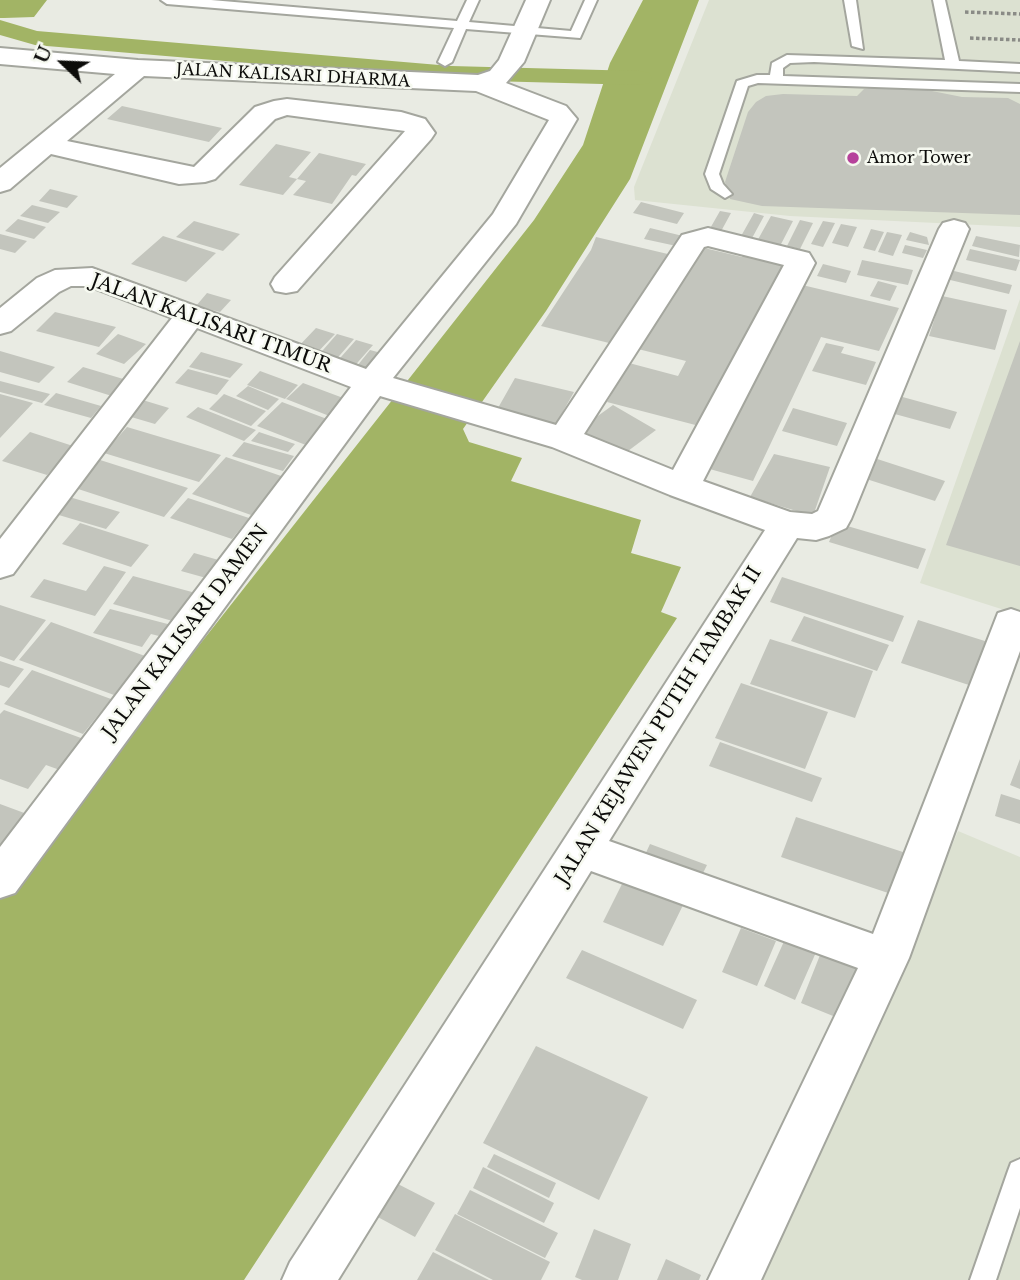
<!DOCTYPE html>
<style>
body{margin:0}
#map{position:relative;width:1020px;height:1280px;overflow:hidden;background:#e9ebe3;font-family:"Libre Baskerville",serif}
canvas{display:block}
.north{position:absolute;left:28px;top:28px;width:70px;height:70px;-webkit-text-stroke:5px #f6f9f0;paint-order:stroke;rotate:293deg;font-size:19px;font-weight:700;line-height:28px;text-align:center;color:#0c0c0a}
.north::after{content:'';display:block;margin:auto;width:24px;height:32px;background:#0c0c0a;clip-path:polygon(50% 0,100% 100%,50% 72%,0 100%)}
</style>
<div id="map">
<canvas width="1020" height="1280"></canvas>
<div class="north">U</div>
</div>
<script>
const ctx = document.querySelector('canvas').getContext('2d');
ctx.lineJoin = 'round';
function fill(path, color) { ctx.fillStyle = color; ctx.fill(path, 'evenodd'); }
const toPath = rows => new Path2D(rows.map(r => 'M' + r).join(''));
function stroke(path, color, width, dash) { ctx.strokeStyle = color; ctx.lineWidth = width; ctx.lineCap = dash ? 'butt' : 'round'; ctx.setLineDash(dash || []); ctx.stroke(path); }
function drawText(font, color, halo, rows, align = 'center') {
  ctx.font = font + ' "Libre Baskerville",serif'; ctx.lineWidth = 5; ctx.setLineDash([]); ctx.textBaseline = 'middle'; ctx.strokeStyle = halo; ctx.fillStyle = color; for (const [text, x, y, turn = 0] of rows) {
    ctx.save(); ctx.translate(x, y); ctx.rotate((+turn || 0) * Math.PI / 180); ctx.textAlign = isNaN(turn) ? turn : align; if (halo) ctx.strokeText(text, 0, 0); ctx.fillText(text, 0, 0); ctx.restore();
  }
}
fill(toPath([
 [709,0,1020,0,1020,227,790,216,635,200,634,187],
 [1020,299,1020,615,920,583],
 [958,831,1020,857,1020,1280,755,1280,907,953]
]), '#dce1d1');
fill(toPath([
 [0,0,47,0,34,17,4,18,0,18],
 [643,0,699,0,630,179,546,311,463,429,469,442,522,458,511,481,641,520,631,553,681,567,661,612,677,618,244,1280,0,1280,0,898,534,220,583,145,610,63]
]), '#a2b465');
fill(toPath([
 [0,20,37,31,451,66,640,71,649,73,652,78,649,83,640,85,451,80,35,45,0,35,0,20]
]), '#a2b465');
fill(toPath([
 [902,85,962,97,1008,98,1020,104,1020,215,762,206,730,199,725,182,748,112,756,102,766,96,783,94,857,96,864,89],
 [122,106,222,128,209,142,107,119],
 [276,144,311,152,289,177,297,179,283,195,239,185],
 [319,153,366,164,356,176,352,175,332,204,293,195,306,181,297,179],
 [50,189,78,196,67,208,39,201],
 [641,202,684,213,677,224,633,213],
 [32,205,60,212,48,223,20,216],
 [720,211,731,213,719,235,708,232],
 [754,213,764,216,751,240,740,238],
 [771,216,793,221,779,248,756,243],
 [18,219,46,227,34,239,5,231],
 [800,220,813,223,800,249,787,246],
 [194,221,240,234,223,251,176,237],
 [823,221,835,223,823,247,811,244],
 [841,224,857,227,848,247,832,243],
 [650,228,687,237,681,247,644,239],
 [871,229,884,232,875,251,863,248],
 [887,232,902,235,893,256,878,252],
 [910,232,927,237,929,245,906,240],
 [0,234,27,241,15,253,0,249],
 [163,236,216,253,186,282,131,264],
 [976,236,1020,245,1019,257,972,246],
 [596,237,672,255,621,346,541,326,591,250],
 [905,245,927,250,923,258,902,253],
 [696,246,742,257,750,248,794,259,707,428,607,402,629,363,678,376,686,361,634,348],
 [970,249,1020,260,1016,271,966,260],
 [862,260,913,270,908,285,857,275],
 [823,264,851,271,846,283,817,276],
 [950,270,1012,285,1009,294,946,279],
 [878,281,897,286,890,301,870,296],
 [798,284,899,308,879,351,821,337,753,481,706,468],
 [207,293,231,300,220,312,196,306],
 [942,296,1007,310,995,350,929,336],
 [55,312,116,327,99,347,36,331],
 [316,328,335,334,315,355,296,349],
 [118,334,146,344,124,364,96,354],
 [337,334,354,339,333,363,316,358],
 [356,340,373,345,351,370,334,365],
 [1020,341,1020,566,946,545],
 [826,343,844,347,841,353,876,362,866,385,812,371],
 [370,350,385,354,368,376,353,371],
 [0,351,55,367,39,383,0,372],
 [201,352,243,364,230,378,189,367],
 [83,367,130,381,115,397,67,382],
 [188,369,229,380,217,395,175,383],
 [260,371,298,385,285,399,247,385],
 [515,378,574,392,553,429,494,415],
 [0,381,50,394,42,403,0,392],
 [303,383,354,402,337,419,286,399],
 [248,386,279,399,268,410,236,396],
 [56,393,101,406,91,418,44,405],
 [0,394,33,403,0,438],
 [224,394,266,411,251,426,209,409],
 [899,396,957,412,950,429,891,413],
 [136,398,169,408,155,424,121,414],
 [282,402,335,422,311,447,257,426],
 [613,405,656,430,620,457,577,431],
 [198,407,256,430,244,441,186,417],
 [793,408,847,423,837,446,782,431],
 [127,427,221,455,199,482,104,453],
 [30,432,73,446,47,475,2,461],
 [259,432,295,444,288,452,251,441],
 [244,442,294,456,283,471,232,456],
 [774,454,830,467,813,516,750,497],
 [868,456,945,481,935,501,857,476],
 [226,457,284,477,251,515,192,494],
 [97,459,188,488,164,517,72,487],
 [66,496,120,512,106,529,52,513],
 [188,498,249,518,232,539,170,518],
 [80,523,149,545,131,567,62,544],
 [837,523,926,549,918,569,829,542],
 [194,553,229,563,217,581,181,571],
 [104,566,126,572,95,616,30,597,44,579,86,591],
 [133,576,203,595,183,624,113,604],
 [782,577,904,616,893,642,770,602],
 [0,605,46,620,14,661,0,656],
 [110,609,183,628,175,640,151,634,142,647,93,633],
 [804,616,889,645,877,671,791,641],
 [918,620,988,642,972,686,901,663],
 [51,622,145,656,114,695,19,660],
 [770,639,873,671,855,718,750,684],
 [0,661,24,669,9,688,0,685],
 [32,670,111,699,83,734,4,704],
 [741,683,828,712,805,769,715,738],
 [4,710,92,742,68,773,46,765,28,789,0,779,0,714],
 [720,742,822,778,812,802,709,766],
 [1020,759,1020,789,1010,785],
 [1001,794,1020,800,1020,824,995,816],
 [0,804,27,814,3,845,0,844],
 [796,817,909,854,897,896,781,857],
 [650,844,707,865,700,879,643,859],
 [625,878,685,901,663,946,603,922],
 [741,928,776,941,757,986,722,972],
 [790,928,821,941,795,1000,764,986],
 [824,945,860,960,838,1018,801,1003],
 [582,950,697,1000,683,1029,566,978],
 [536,1046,648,1097,599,1200,483,1143],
 [494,1154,556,1183,549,1198,487,1167],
 [483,1167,554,1203,544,1223,473,1188],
 [394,1182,435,1203,415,1237,374,1215],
 [470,1190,558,1233,545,1258,457,1214],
 [455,1214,550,1262,541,1280,493,1280,435,1250],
 [594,1229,631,1244,618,1280,582,1280,575,1277],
 [433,1252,489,1280,417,1280],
 [666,1259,701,1275,699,1280,657,1280]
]), '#c3c5bd');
const lane = toPath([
 [161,0,211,0,457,21,467,0,479,0,469,22,571,31,585,0,597,0,580,38,466,29,452,62,445,66,438,62,454,28,167,4,161,0],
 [844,0,856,0,863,49,852,46,844,0],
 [933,0,945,0,959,61,1020,64,1020,72,814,62,790,63,783,68,783,76,1020,84,1020,92,758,83,748,86,719,174,723,184,732,194,725,198,711,189,705,174,737,81,757,75,770,75,772,63,787,55,945,60,933,0],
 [1020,1159,1020,1208,996,1280,970,1280,1008,1171,1011,1163,1020,1159]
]);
const street = toPath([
 [526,0,550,0,524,62,506,83,566,106,577,119,516,224,393,378,556,425,682,235,708,228,809,253,815,263,703,481,790,512,812,514,818,511,939,229,943,223,954,220,965,223,969,229,851,519,846,528,829,536,816,540,797,538,609,841,873,934,998,613,1011,609,1020,612,1020,651,909,958,761,1280,708,1280,858,968,591,871,338,1280,282,1280,290,1262,765,530,670,495,552,447,380,396,15,893,0,898,0,847,351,387,197,328,13,574,0,578,0,539,172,318,88,286,71,286,59,292,11,331,0,334,0,308,37,278,55,270,92,268,366,369,493,214,549,120,476,91,144,76,67,141,194,167,255,107,274,101,287,99,401,112,425,119,435,133,431,139,297,291,286,293,275,291,271,284,275,277,405,131,287,115,275,119,215,179,205,182,179,184,51,154,10,189,0,192,0,168,115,74,0,64,0,48,138,60,478,75,490,71,499,60,526,0],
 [708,246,784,265,673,470,584,434,704,247,708,246]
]);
stroke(lane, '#a4a69e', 4);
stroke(street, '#a4a69e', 4);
stroke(toPath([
 [965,12,1020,14],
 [970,38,1020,40]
]), '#8a8b86', 3.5, [3.5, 2.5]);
fill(lane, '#fff');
fill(street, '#fff');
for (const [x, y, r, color] of [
 [853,158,7,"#b6429b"]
]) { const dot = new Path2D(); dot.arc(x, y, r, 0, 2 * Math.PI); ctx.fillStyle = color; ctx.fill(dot); stroke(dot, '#f6f9f0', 2.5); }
drawText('16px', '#0c0c0a', '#f6f9f0', [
 ["JALAN KALISARI DHARMA",293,76,3]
]);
drawText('16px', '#0c0c0a', '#f6f9f0', [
 ["Amor Tower",867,158]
], 'left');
drawText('19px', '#0c0c0a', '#f6f9f0', [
 ["JALAN KALISARI TIMUR",211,324,20],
 ["JALAN KALISARI DAMEN",186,632,-53],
 ["JALAN KEJAWEN PUTIH TAMBAK II",659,726,-58]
]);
</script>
